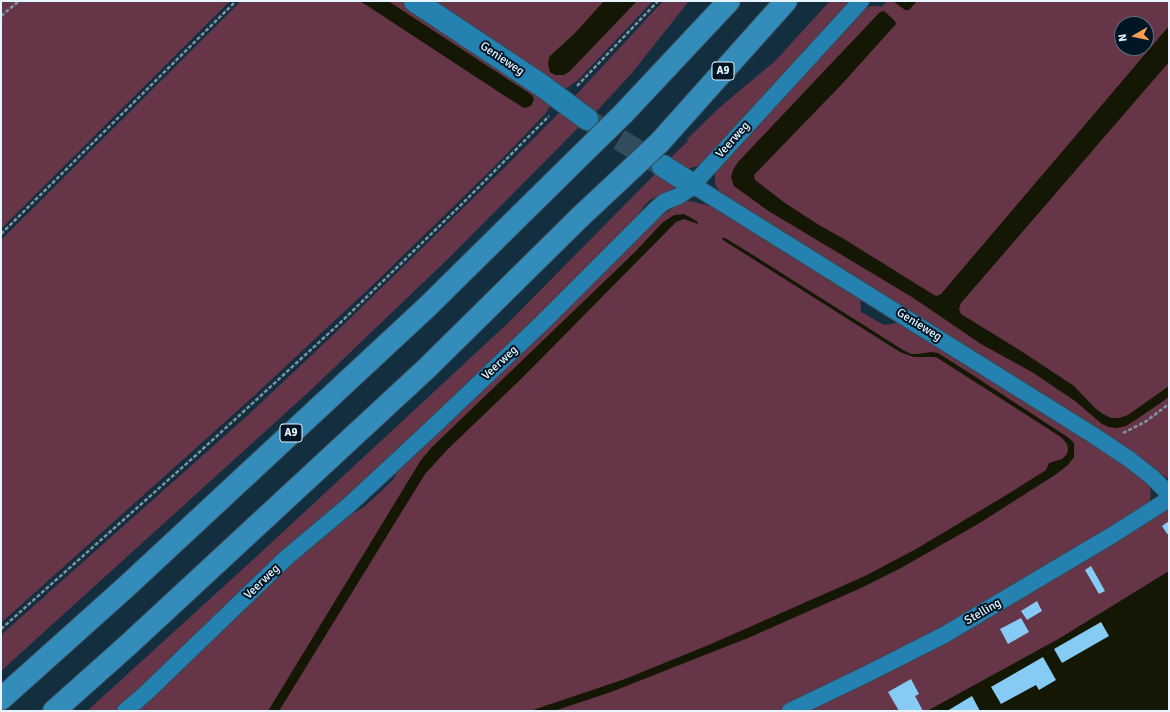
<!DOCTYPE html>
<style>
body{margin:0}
#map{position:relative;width:1170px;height:712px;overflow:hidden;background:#132e3e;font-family:Signika,sans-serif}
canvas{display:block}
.frame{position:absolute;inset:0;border:2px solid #e5f4ff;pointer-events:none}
.north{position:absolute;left:1114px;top:16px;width:40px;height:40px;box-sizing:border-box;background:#001624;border:1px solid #5c6f7c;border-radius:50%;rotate:261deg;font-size:11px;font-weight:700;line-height:16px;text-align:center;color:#e5f4ff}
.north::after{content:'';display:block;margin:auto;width:14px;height:18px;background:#fc9d54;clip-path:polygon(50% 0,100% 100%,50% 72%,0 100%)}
</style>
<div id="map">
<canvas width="1170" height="712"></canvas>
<div class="frame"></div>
<div class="north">N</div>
</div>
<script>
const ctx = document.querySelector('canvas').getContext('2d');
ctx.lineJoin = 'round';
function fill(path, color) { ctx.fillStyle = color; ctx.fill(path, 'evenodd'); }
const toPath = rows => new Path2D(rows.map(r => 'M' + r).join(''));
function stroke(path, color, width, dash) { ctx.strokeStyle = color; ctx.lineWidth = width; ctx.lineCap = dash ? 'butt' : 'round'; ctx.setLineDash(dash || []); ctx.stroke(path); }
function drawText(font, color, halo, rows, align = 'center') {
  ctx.font = font + ' Signika,sans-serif'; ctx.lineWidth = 4; ctx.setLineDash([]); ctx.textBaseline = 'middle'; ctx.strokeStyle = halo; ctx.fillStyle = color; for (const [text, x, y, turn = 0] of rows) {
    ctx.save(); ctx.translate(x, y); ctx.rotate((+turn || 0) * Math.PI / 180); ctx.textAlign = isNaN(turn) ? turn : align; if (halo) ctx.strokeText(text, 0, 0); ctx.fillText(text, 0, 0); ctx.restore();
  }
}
fill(toPath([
 [1,1,230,1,1,229],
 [241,1,403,1,496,63,551,104,546,113,495,166,377,281,255,395,1,623,1,240],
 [429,1,653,1,577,81,564,90],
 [663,1,689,1,632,73,594,114,575,97,576,95],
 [830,1,854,1,701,165,687,169,667,161,688,141,687,139,719,108,775,61],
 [887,1,1169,1,1169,479,853,275,769,225,722,195,715,184,715,172,723,160,856,16,864,9,871,6,877,6,881,7],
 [1122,24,1146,24,1146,48,1122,48],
 [561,112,581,125,452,255,312,389,1,671,1,635,248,415,333,335,505,167,558,114],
 [658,171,675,185,673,189,650,200,644,206,634,223,421,429,186,644,145,685,115,711,87,711,257,556,508,323],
 [690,201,714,207,860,295,861,312,884,325,903,322,1125,463,1146,482,1150,488,1151,494,1150,501,1145,508,978,611,778,711,133,711,293,563,342,520,364,507,393,480,404,460,652,222,674,207,682,202],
 [1169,506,1169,711,801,711]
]), '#663548');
fill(toPath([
 [360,1,388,1,532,95,534,99,531,106,524,108,508,98],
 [604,1,637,1,570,71,564,75,555,75,550,72,548,64,549,57,575,33],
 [893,1,917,1,909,10,905,10],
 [884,11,895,21,896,24,842,84,754,175,755,180,785,203,819,225,844,239,934,295,937,296,941,294,1169,26,1169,62,961,303,959,309,961,314,1021,351,1074,386,1095,408,1103,414,1111,418,1119,418,1128,415,1169,386,1169,397,1137,419,1126,426,1117,428,1109,427,1102,424,1075,401,1032,372,981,344,912,297,767,210,734,186,731,177,733,170,738,162,880,12],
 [684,214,690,217,698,222,698,224,684,219,676,222,523,377,448,449,425,474,279,711,268,711,421,460,431,448,635,252,662,223,674,215],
 [722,238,725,238,753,255,903,350,911,354,918,354,931,352,938,353,971,374,1069,438,1074,443,1074,457,1068,465,1055,475,978,524,899,569,861,588,748,638,611,692,554,711,530,711,625,679,711,644,865,576,916,549,1008,494,1046,470,1049,463,1062,459,1067,454,1068,449,1067,444,1061,437,936,357,914,357,900,352,723,240],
 [1169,571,1169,711,927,711,1060,638]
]), '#141703');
fill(toPath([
 [1169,521,1169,533,1167,534,1162,526],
 [1091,566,1105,591,1099,594,1085,570],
 [1037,601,1042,611,1027,620,1021,611],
 [1021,618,1029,632,1008,644,1000,629],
 [1101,622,1109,636,1062,663,1054,649],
 [1043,657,1056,680,1039,690,1036,685,1001,704,991,687],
 [911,679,919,694,915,696,923,711,899,711,888,692],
 [972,696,980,711,947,711]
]), '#86cbf4');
stroke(toPath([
 [591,122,662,166]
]), '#324c5b', 22, [22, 11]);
const street = toPath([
 [693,185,1093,435,1129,459,1152,477,1169,494],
 [125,711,145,694,286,558,349,505,434,426,544,321,657,208,664,202,679,196,689,189,861,1],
 [790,711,867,674,944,635,1114,534,1169,499]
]);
const secondary = toPath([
 [415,1,541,85,587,119],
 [663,166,693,185]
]);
const highway = toPath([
 [623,114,729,1],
 [660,142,786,1],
 [1,699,127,586,427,307,575,161],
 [54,711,128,645,427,368,579,218]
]);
stroke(street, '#374b59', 18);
stroke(secondary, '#374b59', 24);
stroke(highway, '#374b59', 24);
stroke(toPath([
 [1,16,19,1],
 [577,86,658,1],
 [1,234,236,1],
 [1123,433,1145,422,1169,404],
 [1,629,194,457,340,323,465,201,549,116]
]), '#7f94a1', 2.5, [4, 2]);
stroke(street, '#2581af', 16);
stroke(secondary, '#2581af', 22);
stroke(highway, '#348cbb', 22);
const highwayBridge = toPath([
 [575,161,623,114],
 [579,218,660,142]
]);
stroke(highwayBridge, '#374b59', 24, []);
stroke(highwayBridge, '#348cbb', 22);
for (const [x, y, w] of [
 [723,71,22],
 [291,433,22]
]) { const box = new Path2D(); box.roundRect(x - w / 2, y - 9, w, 18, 3); ctx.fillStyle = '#001624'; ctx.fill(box); stroke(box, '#e5f4ff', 1); }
drawText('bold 11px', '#e5f4ff', null, [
 ["A9",723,71],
 ["A9",291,433]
]);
drawText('12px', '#e5f4ff', '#001624', [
 ["Genieweg",502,59,34],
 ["Veerweg",733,140,-48],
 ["Genieweg",919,325,32],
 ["Veerweg",500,363,-43],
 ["Veerweg",262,582,-44],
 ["Stelling",983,612,-30]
]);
</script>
